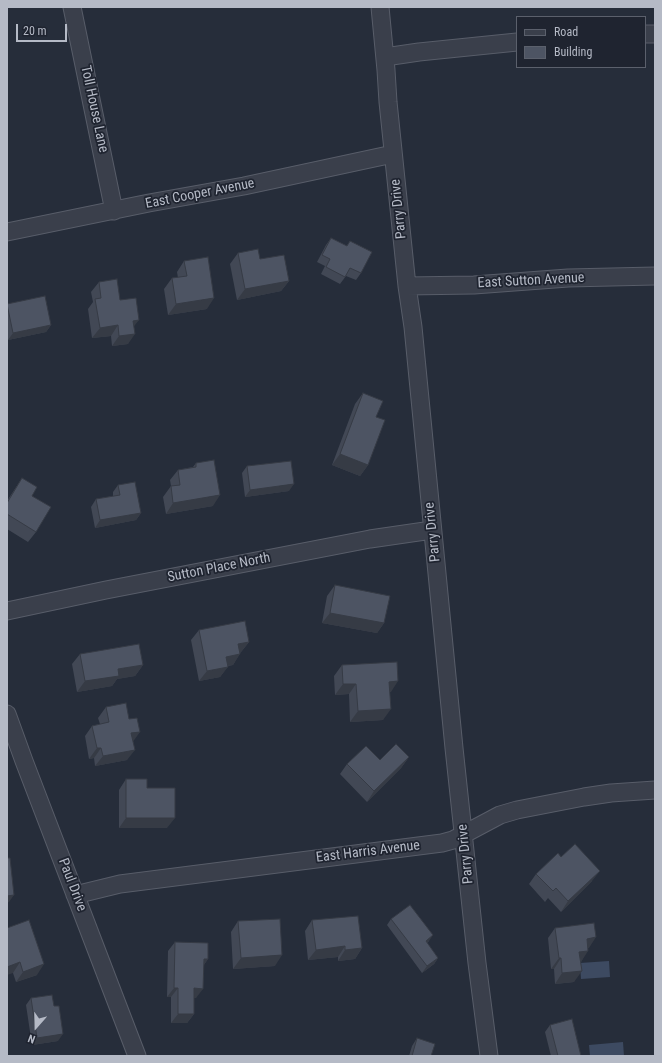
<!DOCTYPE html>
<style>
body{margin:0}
#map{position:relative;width:662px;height:1063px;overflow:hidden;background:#262d3a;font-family:"Roboto Condensed",sans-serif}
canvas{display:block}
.frame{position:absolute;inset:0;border:8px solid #b5bac6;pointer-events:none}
.legend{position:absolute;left:516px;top:16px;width:130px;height:52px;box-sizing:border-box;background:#1f2430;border:1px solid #5b606c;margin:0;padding:5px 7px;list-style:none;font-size:12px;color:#b5bac6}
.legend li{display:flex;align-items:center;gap:8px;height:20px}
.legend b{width:20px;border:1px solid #5b606c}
.north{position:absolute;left:16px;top:1007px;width:40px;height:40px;-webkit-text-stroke:3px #1f2430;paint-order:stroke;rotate:200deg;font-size:11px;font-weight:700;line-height:16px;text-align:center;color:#b5bac6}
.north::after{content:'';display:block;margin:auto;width:14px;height:18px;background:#b5bac6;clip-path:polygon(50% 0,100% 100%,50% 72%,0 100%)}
.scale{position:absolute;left:16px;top:24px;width:51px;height:18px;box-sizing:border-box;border:2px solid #b5bac6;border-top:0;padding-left:5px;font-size:12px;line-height:14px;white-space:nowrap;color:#b5bac6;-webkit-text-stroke:3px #1f2430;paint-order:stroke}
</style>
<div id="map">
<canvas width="662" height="1063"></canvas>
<div class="frame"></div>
<ul class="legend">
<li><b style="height:5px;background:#3a3f4b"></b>Road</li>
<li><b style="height:11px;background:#4d5463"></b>Building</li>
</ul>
<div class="north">N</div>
<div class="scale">20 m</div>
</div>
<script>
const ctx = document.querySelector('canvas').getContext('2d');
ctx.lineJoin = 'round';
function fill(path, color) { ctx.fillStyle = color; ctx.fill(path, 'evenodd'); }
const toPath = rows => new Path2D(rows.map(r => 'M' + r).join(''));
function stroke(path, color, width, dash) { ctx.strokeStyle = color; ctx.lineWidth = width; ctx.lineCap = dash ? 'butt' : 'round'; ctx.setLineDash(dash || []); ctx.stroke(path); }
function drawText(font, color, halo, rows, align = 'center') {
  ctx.font = font + ' "Roboto Condensed",sans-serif'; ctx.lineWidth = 3.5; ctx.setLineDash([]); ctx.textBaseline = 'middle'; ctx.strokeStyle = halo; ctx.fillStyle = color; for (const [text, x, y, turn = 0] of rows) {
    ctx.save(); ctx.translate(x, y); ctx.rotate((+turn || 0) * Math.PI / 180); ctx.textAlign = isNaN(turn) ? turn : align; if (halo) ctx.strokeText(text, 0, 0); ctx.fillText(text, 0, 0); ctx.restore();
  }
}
fill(toPath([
 [609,961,610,977,581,979,580,963],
 [623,1042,624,1056,590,1056,589,1045]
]), '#3d4a61');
const minor = toPath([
 [72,7,114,211],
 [380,7,386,70,388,102,407,286,413,327,454,748,477,963,489,1056],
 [645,34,655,34],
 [385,57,419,52,517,42],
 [7,232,149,203,244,186,393,154],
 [407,286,474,285,568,278,655,276],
 [7,611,106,590,370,539,432,530],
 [7,714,24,761,137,1056],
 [75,895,120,884,442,843,453,840,500,815,517,810,584,797,611,793,655,790]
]);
stroke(minor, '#585d69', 19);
stroke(minor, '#3a3f4b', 17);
fill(toPath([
 [331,238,347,246,350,241,361,273,356,280,346,276,340,284,321,274,325,266,317,262,326,245],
 [238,253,260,259,289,281,281,291,237,300,230,264],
 [184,261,207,309,168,315,164,289,172,278,178,278,177,272],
 [99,282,120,300,134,327,128,344,112,346,111,336,92,338,88,309,93,302,91,292],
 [7,304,51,325,46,332,8,340,7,337],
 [363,393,368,465,360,476,332,465,355,404],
 [196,463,213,506,166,514,163,497,171,486,170,480,178,470,193,467],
 [247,466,289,491,245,497,242,473],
 [22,478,32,496,36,532,28,542,7,529,7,501],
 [118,485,141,513,136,520,95,528,91,507,96,499,113,496,113,492],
 [335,585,384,623,377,633,322,623,327,596],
 [199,630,249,642,241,652,240,653,233,665,228,666,220,677,199,681,191,640],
 [80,654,143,665,135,676,117,679,112,686,77,692,72,664],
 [342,665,391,692,390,692,383,720,350,722,349,694,335,695,334,676],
 [106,707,133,741,127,760,95,766,94,758,89,759,85,736,92,726,100,724,98,718],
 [409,757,401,768,367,802,340,774,347,764],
 [126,779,147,788,167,828,119,828,119,790],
 [561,857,592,881,561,912,548,898,545,902,529,884,536,874],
 [391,919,429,941,427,943,438,958,434,964,422,973,387,925],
 [312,920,362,948,355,959,338,961,338,957,308,960,305,931],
 [238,921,275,966,233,969,231,932],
 [7,928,37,975,16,982,13,973],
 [555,928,589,948,588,948,581,962,574,982,555,984,554,969,551,969,548,938],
 [175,942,208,959,203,966,196,998,194,998,194,1014,187,1023,171,1023,171,997,167,997,168,951],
 [31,998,58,1041,32,1045,26,1005],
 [550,1025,581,1056,551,1056,545,1032],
 [417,1038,431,1056,409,1056,412,1046]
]), '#424855');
fill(toPath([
 [289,281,281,291,237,300,245,289],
 [214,298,207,309,168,315,176,304],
 [139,320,131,330,133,321],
 [51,325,46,332,8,340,13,333],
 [118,325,111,336,92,338,100,328],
 [135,334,128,344,112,346,119,336],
 [340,454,368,465,360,476,332,465],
 [294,484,289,491,245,497,250,490],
 [220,495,213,506,166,514,173,503],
 [141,513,136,520,95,528,100,520],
 [330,613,384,623,377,633,322,623],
 [249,642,241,652,231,654,238,644],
 [240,654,233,665,218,667,226,657],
 [143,665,135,676,117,679,112,686,77,692,85,681,118,669],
 [228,667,220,677,199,681,207,671],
 [398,681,391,692,382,692,389,682],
 [343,684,356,684,349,694,335,695],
 [391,709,383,720,350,722,358,711],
 [140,732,132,743,131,733],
 [97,748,101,748,94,758,89,759],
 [135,750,127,760,95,766,103,756],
 [409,757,401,768,367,802,374,791],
 [126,818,175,818,167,828,119,828],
 [600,871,592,881,561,912,568,901],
 [14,895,9,902,7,903,7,896],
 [433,935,429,941,421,947,426,941],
 [596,937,589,948,579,949,587,939],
 [345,946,338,957,308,960,316,950],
 [362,948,355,959,338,961,345,950],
 [588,951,581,962,579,952],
 [282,955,275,966,233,969,241,958],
 [438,958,434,964,422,973,427,966],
 [559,958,561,958,554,969,551,969],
 [204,959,208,959,201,969],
 [20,962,13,973,7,975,7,967],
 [44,964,37,975,16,982,23,972],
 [582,971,574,982,555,984,562,973],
 [174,988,178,988,171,997,167,997],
 [194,988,203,989,196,998,187,998],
 [178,1014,194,1014,187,1023,171,1023],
 [63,1034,58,1041,32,1045,37,1038]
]), '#363b45');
const building = toPath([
 [331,238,347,246,350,241,372,252,361,273,350,268,345,277,326,267,330,259,322,255,331,238],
 [258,249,260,259,284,255,289,281,245,289,238,253,258,249],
 [208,257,214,298,176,304,172,278,187,276,184,261,208,257],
 [117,279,120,300,136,298,139,320,133,321,135,334,119,336,118,325,100,328,95,299,101,298,99,282,117,279],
 [45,296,51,325,13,333,7,304,45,296],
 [363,393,383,401,376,417,385,420,368,465,340,454,363,393],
 [214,460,220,495,173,503,171,486,180,485,178,470,196,467,196,463,214,460],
 [291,461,294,484,250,490,247,466,291,461],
 [22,478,37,487,32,496,51,507,36,532,7,514,7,503,22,478],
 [135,482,141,513,100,520,96,499,120,495,118,485,135,482],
 [335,585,390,596,384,623,330,613,335,585],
 [245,621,249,642,238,644,240,654,226,657,228,667,207,671,199,630,245,621],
 [139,644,143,665,118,669,119,676,85,681,80,654,139,644],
 [397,662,398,681,389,682,391,709,358,711,356,684,343,684,342,665,397,662],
 [126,703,129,719,137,718,140,732,131,733,135,750,103,756,101,748,97,748,92,726,109,722,106,707,126,703],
 [396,744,409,757,374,791,347,764,366,746,380,760,396,744],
 [126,779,147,779,147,788,175,788,175,818,126,818,126,779],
 [575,844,600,871,568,901,556,888,553,891,536,874,558,853,561,857,575,844],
 [7,858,10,858,14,895,7,896,7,858],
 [410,905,433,935,426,941,438,958,427,966,391,919,410,905],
 [358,916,362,948,345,950,345,946,316,950,312,920,358,916],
 [280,919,282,955,241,958,238,921,280,919],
 [29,920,44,964,23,972,20,962,7,967,7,928,29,920],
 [594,923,596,937,587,939,588,951,579,952,582,971,562,973,561,958,559,958,555,928,594,923],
 [175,942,208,943,208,959,204,959,203,989,194,988,194,1014,178,1014,178,988,174,988,175,942],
 [52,995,54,1006,59,1006,63,1034,37,1038,31,998,52,995],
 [572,1019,581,1056,558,1056,550,1025,572,1019],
 [417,1038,435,1044,431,1056,412,1056,417,1038]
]);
fill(building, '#4d5463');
stroke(building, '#363b45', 1);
drawText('14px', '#b5bac6', '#1f2430', [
 ["Toll House Lane",94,109,78],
 ["East Cooper Avenue",200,194,-11],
 ["Parry Drive",399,209,-96],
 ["East Sutton Avenue",531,281,-3],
 ["Parry Drive",433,532,-96],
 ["Sutton Place North",219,568,-11],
 ["East Harris Avenue",368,852,-7],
 ["Parry Drive",466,854,-96],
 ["Paul Drive",72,885,69]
]);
</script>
